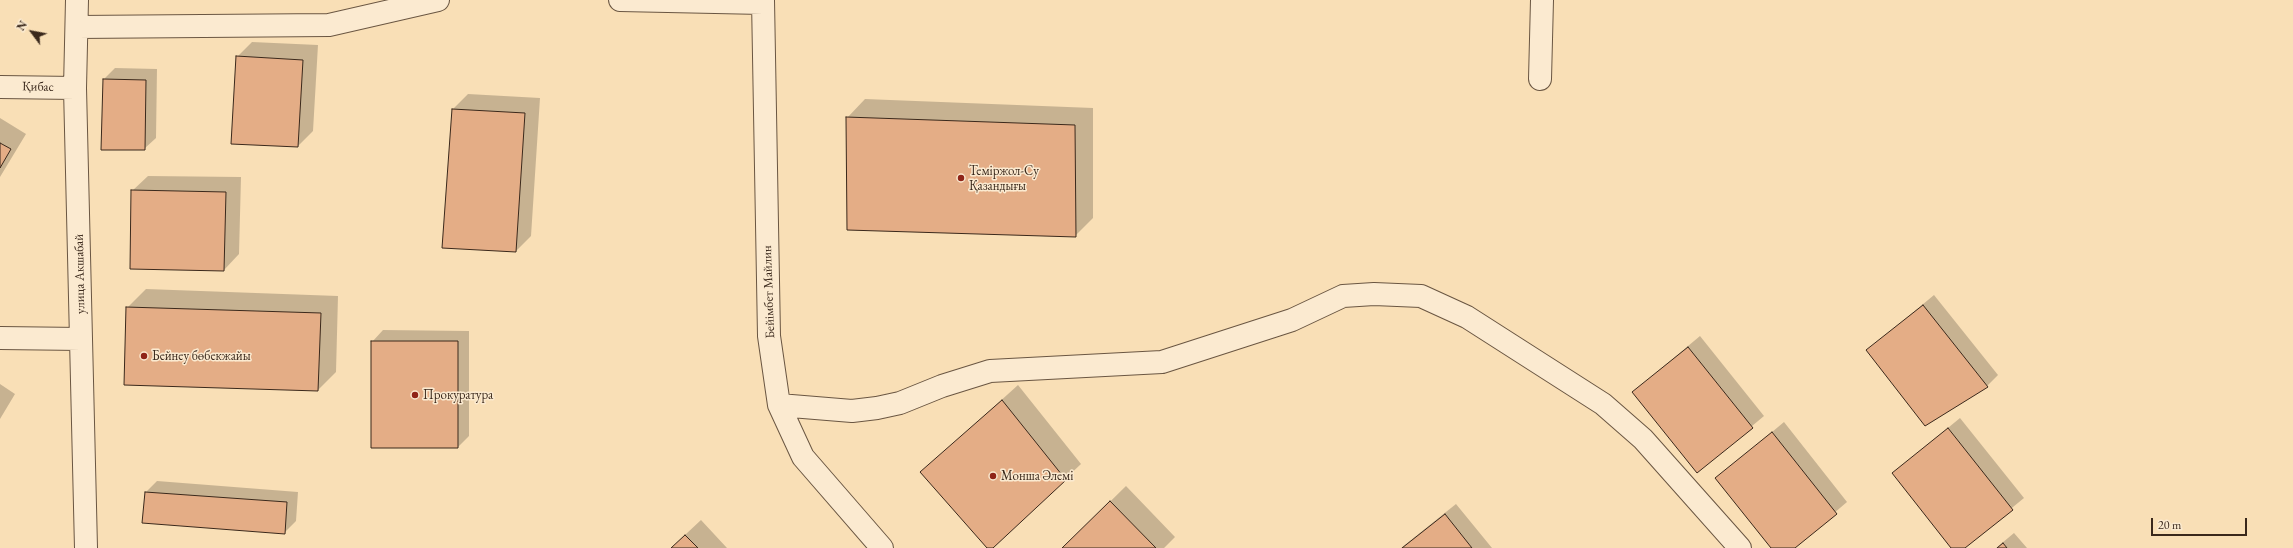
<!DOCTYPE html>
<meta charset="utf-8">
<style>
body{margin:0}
#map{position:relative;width:2293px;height:548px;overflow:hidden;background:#f9dfb6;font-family:"EB Garamond",serif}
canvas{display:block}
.north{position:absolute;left:12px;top:12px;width:40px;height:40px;-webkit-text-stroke:3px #fbead0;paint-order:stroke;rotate:302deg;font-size:11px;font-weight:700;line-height:16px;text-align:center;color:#3a281b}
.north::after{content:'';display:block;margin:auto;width:14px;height:18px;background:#3a281b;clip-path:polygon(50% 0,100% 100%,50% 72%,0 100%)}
.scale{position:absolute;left:2151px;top:518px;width:96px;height:18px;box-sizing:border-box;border:2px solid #3a281b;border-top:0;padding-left:5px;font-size:12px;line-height:14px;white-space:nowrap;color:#3a281b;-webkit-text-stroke:3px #fbead0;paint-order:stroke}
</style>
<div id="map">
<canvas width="2293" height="548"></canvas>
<div class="north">N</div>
<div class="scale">20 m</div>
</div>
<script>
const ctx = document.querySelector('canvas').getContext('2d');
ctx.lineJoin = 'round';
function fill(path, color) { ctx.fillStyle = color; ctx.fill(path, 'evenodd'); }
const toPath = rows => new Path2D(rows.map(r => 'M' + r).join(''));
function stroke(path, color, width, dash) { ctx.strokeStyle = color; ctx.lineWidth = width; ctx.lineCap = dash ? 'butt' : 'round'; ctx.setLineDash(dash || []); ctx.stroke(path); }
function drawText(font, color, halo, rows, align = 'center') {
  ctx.font = font + ' "EB Garamond",serif'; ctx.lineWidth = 3; ctx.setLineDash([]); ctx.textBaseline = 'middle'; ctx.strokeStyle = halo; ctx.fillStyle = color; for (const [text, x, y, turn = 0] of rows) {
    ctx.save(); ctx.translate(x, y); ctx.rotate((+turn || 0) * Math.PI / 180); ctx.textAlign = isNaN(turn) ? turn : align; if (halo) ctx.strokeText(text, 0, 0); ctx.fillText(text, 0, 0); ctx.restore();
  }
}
fill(toPath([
 [252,42,318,45,313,131,298,146,237,57],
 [115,68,157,69,156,138,144,149,104,79],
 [468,94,540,98,531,236,516,251,453,109],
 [865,99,1093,108,1093,218,1075,236,847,118],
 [0,118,26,134,0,177],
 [148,176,241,177,239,254,224,270,132,191],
 [146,289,338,296,336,372,318,390,127,308],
 [1934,295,1998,375,1987,386,1925,425,1868,350],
 [383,330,469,331,469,436,458,447,372,342],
 [1700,336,1764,416,1697,472,1633,392],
 [0,384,15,394,0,419],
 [1018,385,1081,464,992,548,988,548,922,472],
 [1960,418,2024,498,1963,548,1952,548,1893,473],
 [1784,422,1847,502,1793,548,1772,548,1717,478],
 [157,481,298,492,296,521,285,532,146,492],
 [1126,486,1175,537,1164,548,1063,548],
 [1456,504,1492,548,1401,548],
 [701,520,727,548,671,548],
 [2014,533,2027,548,1996,548]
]), '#0003');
const building = toPath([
 [236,56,303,60,298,147,231,144,236,56],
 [103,79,146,80,145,150,101,150,103,79],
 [452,109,525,113,516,252,442,248,452,109],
 [846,117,1075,125,1076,237,847,230,846,117],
 [0,143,11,149,0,168,0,143],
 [131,190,226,192,224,271,130,269,131,190],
 [1923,305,1988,387,1925,426,1866,350,1923,305],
 [126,307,321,313,318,391,124,385,126,307],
 [371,341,458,341,458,448,371,448,371,341],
 [1688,347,1753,428,1697,473,1632,392,1688,347],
 [1002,400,1066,480,993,548,987,548,920,472,1002,400],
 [1948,428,2013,510,1965,548,1951,548,1892,473,1948,428],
 [1772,432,1837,514,1795,548,1771,548,1715,478,1772,432],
 [145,492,287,502,285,534,142,523,145,492],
 [1110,501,1156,548,1062,548,1110,501],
 [1445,514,1472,548,1402,548,1445,514],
 [685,535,698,548,671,548,685,535],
 [2003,543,2007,548,1997,548,2003,543]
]);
fill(building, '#e4ad86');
stroke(building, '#3a281b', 1);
const minor = toPath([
 [77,0,75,88,86,548],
 [620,0,763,3],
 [763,0,769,336,779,405,803,457,882,548],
 [77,27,329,25,438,0],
 [1540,79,1542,0],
 [0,87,75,88],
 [0,338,81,339],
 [779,405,852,411,877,408,900,403,942,386,990,371,1162,362,1292,320,1343,296,1374,294,1421,296,1467,317,1603,404,1643,439,1740,548]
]);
stroke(minor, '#6a5642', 24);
stroke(minor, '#fbead0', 22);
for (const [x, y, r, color] of [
 [961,178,4,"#8f2418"],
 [144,356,4,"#8f2418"],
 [415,395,4,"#8f2418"],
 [993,476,4,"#8f2418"]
]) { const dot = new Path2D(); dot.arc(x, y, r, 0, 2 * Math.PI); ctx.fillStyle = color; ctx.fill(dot); stroke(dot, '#fbead0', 1.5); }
drawText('13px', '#3a281b', '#fbead0', [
 ["Қибас",38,87,1],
 ["улица Акшабай",80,274,-91],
 ["Бейімбет Майлин",769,292,-92]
]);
drawText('13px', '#3a281b', '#fbead0', [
 ["Теміржол-Су",969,171],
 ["Қазандығы",969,186],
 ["Бейнеу бөбекжайы",152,356],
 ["Прокуратура",423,395],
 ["Монша Әлемі",1001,476]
], 'left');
</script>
